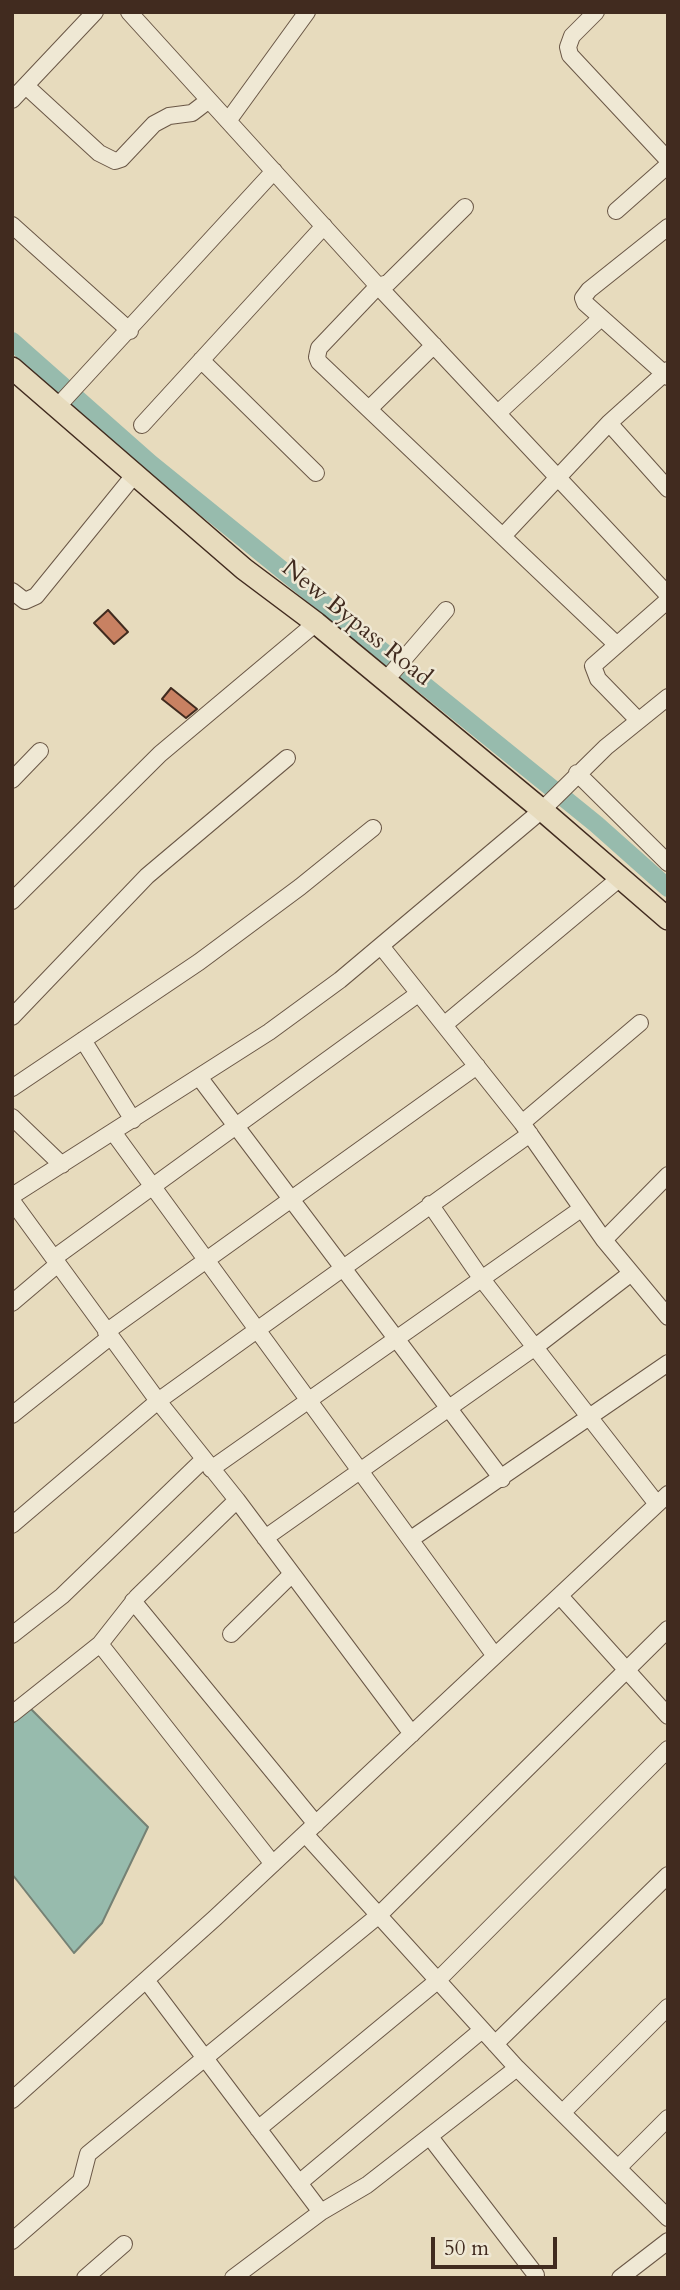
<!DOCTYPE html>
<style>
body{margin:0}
#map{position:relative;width:680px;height:2290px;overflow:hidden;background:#e7dbbd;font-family:Cardo,serif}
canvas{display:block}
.frame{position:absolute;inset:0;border:14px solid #412b1f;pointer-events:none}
.scale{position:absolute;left:431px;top:2237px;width:126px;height:32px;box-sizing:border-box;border:4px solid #412b1f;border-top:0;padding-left:9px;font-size:21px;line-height:24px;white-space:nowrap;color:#412b1f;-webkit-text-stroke:5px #efe8d4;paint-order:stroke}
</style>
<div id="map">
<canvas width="680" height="2290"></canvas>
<div class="frame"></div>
<div class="scale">50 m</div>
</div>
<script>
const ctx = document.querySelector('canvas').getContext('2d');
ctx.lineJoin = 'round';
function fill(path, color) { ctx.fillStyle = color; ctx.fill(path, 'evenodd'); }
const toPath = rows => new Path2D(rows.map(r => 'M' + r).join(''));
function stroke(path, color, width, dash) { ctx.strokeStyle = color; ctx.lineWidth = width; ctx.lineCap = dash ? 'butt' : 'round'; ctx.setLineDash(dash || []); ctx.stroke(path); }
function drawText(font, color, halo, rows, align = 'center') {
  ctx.font = font + ' Cardo,serif'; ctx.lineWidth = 5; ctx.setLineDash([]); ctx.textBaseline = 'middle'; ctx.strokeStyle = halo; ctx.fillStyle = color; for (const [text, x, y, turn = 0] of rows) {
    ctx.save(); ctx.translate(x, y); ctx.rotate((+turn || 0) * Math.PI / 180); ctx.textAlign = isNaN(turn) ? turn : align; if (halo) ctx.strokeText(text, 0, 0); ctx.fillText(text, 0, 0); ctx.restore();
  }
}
const water = toPath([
 [29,1707,148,1827,102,1923,74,1953,12,1874,12,1724,29,1707]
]);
fill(water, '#97bbad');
stroke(water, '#758174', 2);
stroke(toPath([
 [12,341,150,463,596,824,668,888]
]), '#97bbad', 18);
const building = toPath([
 [108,610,128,632,114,644,94,623,108,610],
 [171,688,197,709,186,718,162,699,171,688]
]);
fill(building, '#c88162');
stroke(building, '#412b1f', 2);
const minor = toPath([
 [129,12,378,286,388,283,465,207],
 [596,12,572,36,568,47,570,55,668,160],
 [26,86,99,153,115,161,121,159,154,124,169,116,192,113,209,100],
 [12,100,95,12],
 [228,121,307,12],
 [616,211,668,165],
 [12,225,130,331],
 [668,227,589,290,583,298,585,303,668,377],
 [201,360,316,473],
 [58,406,274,171],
 [369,409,434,345],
 [498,413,601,318],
 [609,423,668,489],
 [142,425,324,226],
 [503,536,609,423,668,370],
 [12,591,25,601,36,596,135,474],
 [616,644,319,362,317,357,319,348,378,286,668,595],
 [385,681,446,610],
 [637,719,598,679,593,666,668,600],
 [577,773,668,863],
 [12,780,40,751],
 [12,901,160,754,316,623],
 [381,946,522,1123,604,1240,668,1317],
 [12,1017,147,876,287,758],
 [444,1025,620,878],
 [83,1040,133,1120],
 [199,1077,502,1479],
 [12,1088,199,962,300,887,373,828],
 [12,1117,62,1165],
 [522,1123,640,1023],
 [113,1132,495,1656],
 [12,1196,269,1032,340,980,542,810,606,747,668,697],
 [12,1201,158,1401,237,1500,412,1734],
 [430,1204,481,1278,657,1504],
 [604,1240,668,1175],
 [54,1258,418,994],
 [12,1303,58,1264],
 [106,1332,477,1066],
 [12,1415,110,1337],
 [211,1469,581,1209],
 [12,1525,158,1401,530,1134],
 [265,1538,534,1348,630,1274],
 [411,1539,668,1363],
 [560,1596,668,1716],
 [133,1601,316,1824],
 [231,1634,292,1574],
 [12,1635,62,1596,203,1460],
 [100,1644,273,1864],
 [12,1714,100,1644,137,1597,237,1500],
 [305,1834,517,2068,668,2218],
 [146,1980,321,2212],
 [495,2044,668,1875],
 [12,2100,215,1918,668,1494],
 [563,2112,668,2007],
 [258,2129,436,1982,668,1749],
 [430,2137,536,2275],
 [618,2168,668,2118],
 [299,2183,482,2030],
 [12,2241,81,2181,88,2154,379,1915,668,1629],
 [85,2278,124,2244],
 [233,2278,321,2212,367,2185,517,2068],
 [620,2278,668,2241]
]);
const major = toPath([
 [12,368,244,569,316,623,542,810,668,919]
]);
stroke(minor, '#6a5746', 18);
stroke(major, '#412b1f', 24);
stroke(minor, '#efe8d4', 16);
stroke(major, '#e7dbbd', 21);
drawText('24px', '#412b1f', '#efe8d4', [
 ["New Bypass Road",356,624,39]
]);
</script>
